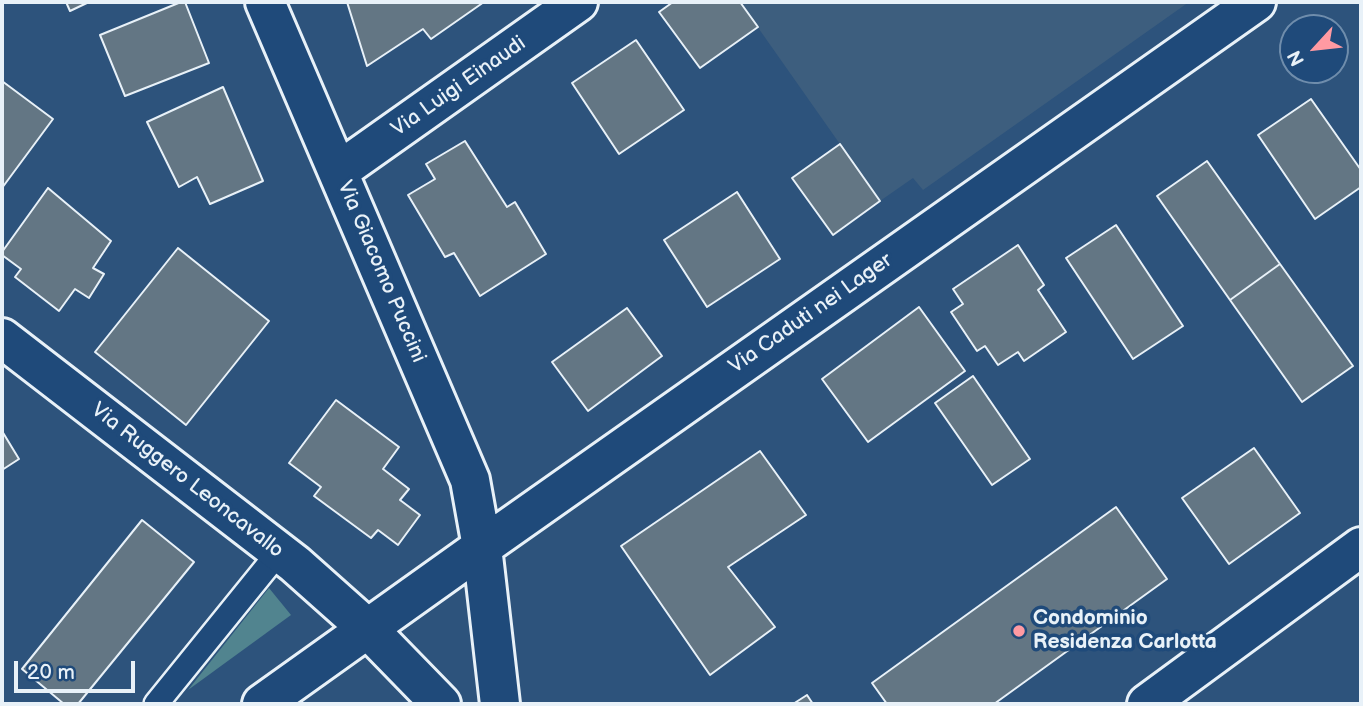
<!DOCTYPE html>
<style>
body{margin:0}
#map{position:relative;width:1363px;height:706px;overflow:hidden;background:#2d537c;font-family:"Balsamiq Sans",sans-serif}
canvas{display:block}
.frame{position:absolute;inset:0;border:4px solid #e8f1f8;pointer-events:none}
.north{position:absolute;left:1279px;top:14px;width:70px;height:70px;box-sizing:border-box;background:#1f4a7a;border:2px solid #6f8dac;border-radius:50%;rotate:243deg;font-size:19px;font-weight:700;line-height:28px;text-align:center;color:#e8f1f8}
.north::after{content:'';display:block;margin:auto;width:24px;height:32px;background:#ff9aa2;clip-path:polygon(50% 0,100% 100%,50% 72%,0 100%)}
.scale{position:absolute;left:14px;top:661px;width:121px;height:32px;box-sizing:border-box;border:4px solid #e8f1f8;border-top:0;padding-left:9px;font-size:21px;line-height:24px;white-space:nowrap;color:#e8f1f8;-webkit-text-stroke:5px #1f4a7a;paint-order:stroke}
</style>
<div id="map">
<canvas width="1363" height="706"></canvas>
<div class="frame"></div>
<div class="north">N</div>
<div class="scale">20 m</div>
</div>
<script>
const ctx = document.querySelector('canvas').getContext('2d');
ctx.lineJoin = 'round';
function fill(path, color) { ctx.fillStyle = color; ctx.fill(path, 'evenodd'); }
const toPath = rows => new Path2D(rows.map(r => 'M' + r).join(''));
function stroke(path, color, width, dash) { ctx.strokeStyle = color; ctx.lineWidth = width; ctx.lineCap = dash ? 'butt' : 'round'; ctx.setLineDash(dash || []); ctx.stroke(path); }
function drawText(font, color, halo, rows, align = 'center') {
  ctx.font = font + ' "Balsamiq Sans",sans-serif'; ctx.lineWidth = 7; ctx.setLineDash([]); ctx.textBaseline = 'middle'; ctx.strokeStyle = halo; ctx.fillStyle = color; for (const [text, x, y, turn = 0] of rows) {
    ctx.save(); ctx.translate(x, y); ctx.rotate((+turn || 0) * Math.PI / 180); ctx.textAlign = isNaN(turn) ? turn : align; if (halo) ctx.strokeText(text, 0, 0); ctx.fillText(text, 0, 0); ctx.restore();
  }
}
fill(toPath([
 [740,2,1189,2,923,190,913,178,880,201]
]), '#3d5e7e');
fill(toPath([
 [269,588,291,615,188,690]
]), '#51848f');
const building = toPath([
 [66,2,89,2,70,11,66,2],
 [181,2,185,2,209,63,125,96,100,35,181,2],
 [347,2,484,2,431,39,423,29,367,66,347,2],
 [673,2,740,2,758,27,700,68,659,12,673,2],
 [636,40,684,110,619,154,572,83,636,40],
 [2,81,53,119,2,188,2,81],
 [223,87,263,181,210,204,197,177,179,187,147,122,223,87],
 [1311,99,1361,170,1361,187,1315,219,1258,135,1311,99],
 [465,141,507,207,515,202,546,254,480,296,454,253,445,257,408,195,435,179,426,164,465,141],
 [840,144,880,201,833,235,792,178,840,144],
 [1207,161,1280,264,1230,300,1157,196,1207,161],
 [48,188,111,241,93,268,104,274,89,298,75,289,59,311,15,277,21,269,2,255,2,252,48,188],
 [737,192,780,259,707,307,664,240,737,192],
 [1116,225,1183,326,1133,359,1066,258,1116,225],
 [1018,245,1044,285,1038,290,1066,332,1024,361,1018,352,998,365,985,346,977,351,951,312,963,304,953,289,1018,245],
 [178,248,269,321,186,425,95,352,178,248],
 [1280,264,1353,366,1302,402,1230,300,1280,264],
 [919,307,965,371,868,442,822,379,919,307],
 [627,308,662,356,588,411,552,362,627,308],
 [973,376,1030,459,992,485,935,403,973,376],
 [336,400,399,447,383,469,409,489,400,500,420,515,398,545,378,530,371,538,314,496,321,487,289,463,336,400],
 [2,431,19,459,2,470,2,431],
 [1254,448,1300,513,1229,564,1182,498,1254,448],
 [760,451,806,515,728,567,775,627,710,675,621,546,760,451],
 [1116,507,1167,579,994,704,887,704,872,683,1116,507],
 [142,520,194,562,78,704,64,704,22,669,142,520],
 [807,695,813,704,793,704,807,695]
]);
fill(building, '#637684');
stroke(building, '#e8f1f8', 2);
const lane = toPath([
 [156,704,279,552]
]);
const street = toPath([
 [265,2,470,480,482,547,500,704],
 [339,171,578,2],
 [2,338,295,564,368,629,441,704],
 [262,704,482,547,1256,2],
 [1147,704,1361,547]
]);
stroke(lane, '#e8f1f8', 28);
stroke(street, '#e8f1f8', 44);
stroke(lane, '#1f4a7a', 23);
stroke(street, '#1f4a7a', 38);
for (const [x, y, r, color] of [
 [1019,631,7,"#ff9aa2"]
]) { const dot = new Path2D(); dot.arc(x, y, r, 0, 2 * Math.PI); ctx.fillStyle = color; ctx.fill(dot); stroke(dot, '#1f4a7a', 2.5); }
drawText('21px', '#e8f1f8', '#1f4a7a', [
 ["Via Luigi Einaudi",459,87,-35],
 ["Via Giacomo Puccini",381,272,67],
 ["Via Caduti nei Lager",811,314,-35],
 ["Via Ruggero Leoncavallo",187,481,38]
]);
drawText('bold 21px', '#e8f1f8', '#1f4a7a', [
 ["Condominio",1033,619],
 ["Residenza Carlotta",1033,643]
], 'left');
</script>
